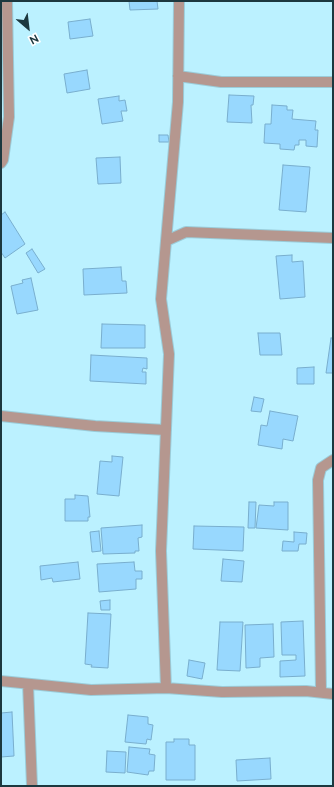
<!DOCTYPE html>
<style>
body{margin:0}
#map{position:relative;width:334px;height:787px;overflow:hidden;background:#bbf1ff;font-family:Raleway,sans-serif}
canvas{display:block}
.frame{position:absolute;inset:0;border:2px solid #1c383f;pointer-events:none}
.north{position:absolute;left:8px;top:8px;width:40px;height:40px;-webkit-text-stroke:3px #fff;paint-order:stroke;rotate:152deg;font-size:11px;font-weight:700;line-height:16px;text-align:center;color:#1c383f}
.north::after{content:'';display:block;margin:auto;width:14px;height:18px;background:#1c383f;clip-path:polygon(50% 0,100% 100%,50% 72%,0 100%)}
</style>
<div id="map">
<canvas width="334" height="787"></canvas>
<div class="frame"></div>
<div class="north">N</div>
</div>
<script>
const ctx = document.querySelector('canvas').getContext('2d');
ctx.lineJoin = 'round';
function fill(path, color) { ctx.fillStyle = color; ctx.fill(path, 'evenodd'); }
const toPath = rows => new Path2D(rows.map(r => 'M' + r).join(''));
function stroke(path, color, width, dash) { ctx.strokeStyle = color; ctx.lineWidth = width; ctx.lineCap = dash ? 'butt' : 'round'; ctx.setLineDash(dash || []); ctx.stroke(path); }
const building = toPath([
 [129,1,157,1,158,9,130,10,129,1],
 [90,19,93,36,70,39,68,22,90,19],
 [87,70,90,89,67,93,64,74,87,70],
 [229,95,254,96,253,105,251,105,252,123,227,122,229,95],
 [119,96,119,101,125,100,127,111,121,111,123,121,102,124,98,99,119,96],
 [272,105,287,106,287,110,293,110,292,119,316,121,315,130,318,130,317,147,306,146,306,140,299,140,299,145,295,145,294,150,280,149,280,144,264,143,265,124,271,124,272,105],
 [159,135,168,135,169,142,159,142,159,135],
 [120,157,121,183,98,184,96,158,120,157],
 [283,165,310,167,306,212,279,210,283,165],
 [5,212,25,244,5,258,1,252,1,215,5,212],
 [32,249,45,269,38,273,26,253,32,249],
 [292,255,292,262,303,261,305,297,280,299,276,256,292,255],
 [121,267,122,281,126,281,127,293,84,295,83,269,121,267],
 [31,278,38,310,17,314,11,286,23,283,22,280,31,278],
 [102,324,145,325,145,348,101,348,102,324],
 [258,333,280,333,282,355,260,355,258,333],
 [331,338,333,338,333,373,326,373,331,338],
 [91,355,147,358,147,369,143,368,142,372,146,372,146,384,90,381,91,355],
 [314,367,314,384,297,384,297,368,314,367],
 [254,397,264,399,261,412,251,411,254,397],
 [270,411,298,416,293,441,283,439,282,449,258,445,261,425,267,426,270,411],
 [112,456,123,457,119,496,97,494,100,461,112,462,112,456],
 [75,495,88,496,90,517,88,517,88,521,65,521,65,499,75,499,75,495],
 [249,502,256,502,255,528,248,528,249,502],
 [274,502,288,502,288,530,256,528,259,505,274,506,274,502],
 [142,525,142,537,138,538,139,551,135,551,135,553,103,554,101,528,142,525],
 [194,526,244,527,243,551,193,549,194,526],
 [99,531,101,551,92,552,90,532,99,531],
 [294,532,307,533,306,544,299,544,298,551,282,551,283,541,294,542,294,532],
 [223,559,244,561,242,582,221,581,223,559],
 [78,562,80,579,53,582,52,578,41,580,40,566,78,562],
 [134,562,135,571,142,571,142,579,136,579,136,589,99,592,97,564,134,562],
 [110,600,110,610,101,610,100,601,110,600],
 [88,613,111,614,108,668,91,667,92,665,85,664,88,613],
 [303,621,305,676,280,677,280,661,296,660,296,655,282,655,281,622,303,621],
 [220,622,243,622,240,671,217,670,220,622],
 [273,624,274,657,260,658,260,667,246,668,245,625,273,624],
 [189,660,205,663,202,679,187,676,189,660],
 [12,712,14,756,1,757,1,713,12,712],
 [128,715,148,717,148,724,153,725,151,740,147,739,146,744,125,742,128,715],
 [174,739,189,739,189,745,195,745,195,780,166,780,166,742,174,742,174,739],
 [129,747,150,749,149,754,155,755,154,771,149,771,148,775,127,772,129,747],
 [107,751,126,752,125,773,106,772,107,751],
 [270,758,271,779,237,781,236,760,270,758]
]);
fill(building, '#98d8fe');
stroke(building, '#79aece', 1);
const minor = toPath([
 [178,76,221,82,333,82],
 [1,163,3,160,9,117,7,1],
 [166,241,186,232,333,238],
 [1,416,95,426,166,430],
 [1,681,91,690,166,688,222,692,306,691,333,694],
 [28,684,32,786],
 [166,688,161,551,169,354,161,299,178,102,179,1],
 [321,692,318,480,321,468,333,460]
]);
stroke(minor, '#9bccd9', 12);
stroke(minor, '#b5978f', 10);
</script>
